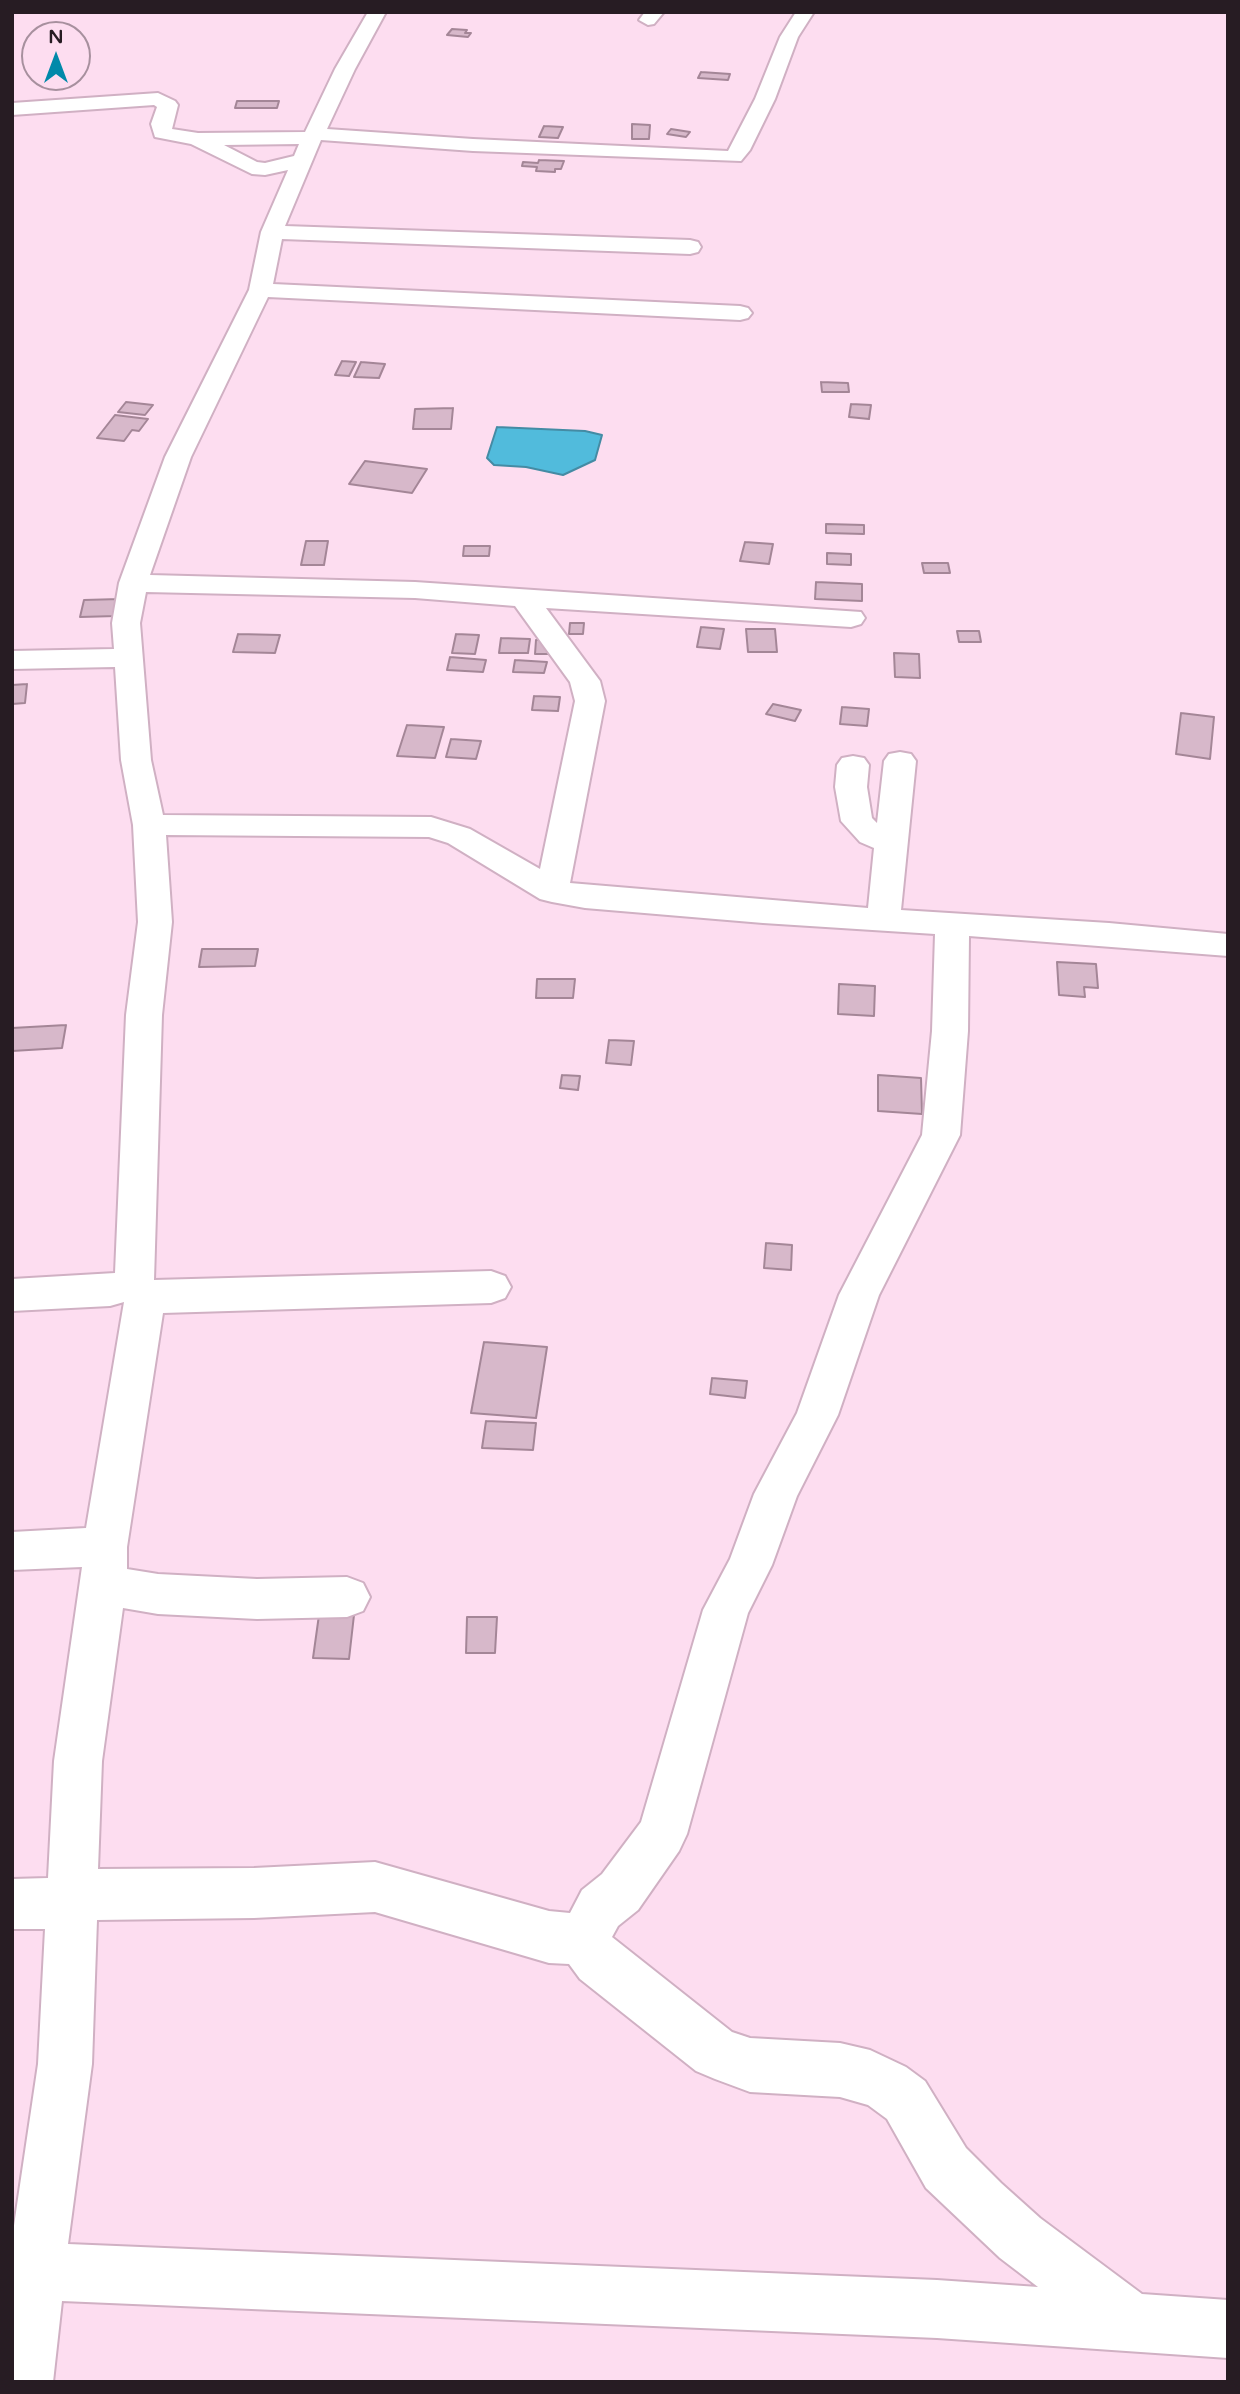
<!DOCTYPE html>
<style>
body{margin:0}
#map{position:relative;width:1240px;height:2394px;overflow:hidden;background:#fdddf0;font-family:"Varela Round",sans-serif}
canvas{display:block}
.frame{position:absolute;inset:0;border:14px solid #271c23;pointer-events:none}
.north{position:absolute;left:21px;top:21px;width:70px;height:70px;box-sizing:border-box;background:#fdddf0;border:2px solid #a7909e;border-radius:50%;rotate:0deg;font-size:19px;font-weight:700;line-height:28px;text-align:center;color:#271c23}
.north::after{content:'';display:block;margin:auto;width:24px;height:32px;background:#0089a9;clip-path:polygon(50% 0,100% 100%,50% 72%,0 100%)}
</style>
<div id="map">
<canvas width="1240" height="2394"></canvas>
<div class="frame"></div>
<div class="north">N</div>
</div>
<script>
const ctx = document.querySelector('canvas').getContext('2d');
ctx.lineJoin = 'round';
function fill(path, color) { ctx.fillStyle = color; ctx.fill(path, 'evenodd'); }
const toPath = rows => new Path2D(rows.map(r => 'M' + r).join(''));
function stroke(path, color, width, dash) { ctx.strokeStyle = color; ctx.lineWidth = width; ctx.lineCap = dash ? 'butt' : 'round'; ctx.setLineDash(dash || []); ctx.stroke(path); }
const water = toPath([
 [497,427,585,431,602,435,595,460,563,475,526,467,494,465,487,458,497,427]
]);
fill(water, '#51bbdc');
stroke(water, '#448ba4', 2);
const building = toPath([
 [452,29,467,30,465,33,471,33,468,37,447,35,452,29],
 [701,72,730,74,728,80,698,78,701,72],
 [237,101,279,101,277,108,235,108,237,101],
 [632,124,650,125,649,139,632,139,632,124],
 [544,126,563,127,558,138,539,137,544,126],
 [671,129,690,132,686,137,667,134,671,129],
 [539,160,564,161,561,169,555,169,555,172,536,171,537,167,522,166,523,162,538,163,539,160],
 [342,361,356,362,349,376,335,375,342,361],
 [361,362,385,364,379,378,354,377,361,362],
 [821,382,848,383,849,392,822,392,821,382],
 [126,402,153,405,145,415,118,412,126,402],
 [851,404,871,405,869,419,849,417,851,404],
 [453,408,451,429,413,429,415,409,453,408],
 [115,415,148,419,139,431,132,430,124,441,97,438,115,415],
 [365,461,427,469,412,493,349,484,365,461],
 [826,524,864,525,864,534,826,533,826,524],
 [306,541,328,541,324,565,301,565,306,541],
 [745,542,773,544,769,564,740,561,745,542],
 [464,546,490,546,489,556,463,556,464,546],
 [827,553,851,554,851,565,827,564,827,553],
 [922,563,948,563,950,573,924,573,922,563],
 [816,582,862,584,862,601,815,599,816,582],
 [120,599,116,616,80,617,84,600,120,599],
 [570,623,584,623,583,634,569,634,570,623],
 [701,627,724,629,720,649,697,647,701,627],
 [746,629,775,629,777,652,748,652,746,629],
 [957,631,979,631,981,642,959,642,957,631],
 [238,634,280,635,275,653,233,652,238,634],
 [456,634,479,635,475,654,452,653,456,634],
 [501,638,530,639,528,653,499,653,501,638],
 [536,640,552,640,551,654,535,654,536,640],
 [894,653,919,654,920,678,895,677,894,653],
 [450,657,486,660,483,672,447,670,450,657],
 [515,660,547,662,544,673,513,672,515,660],
 [27,684,25,703,12,704,12,685,27,684],
 [534,696,560,697,558,711,532,710,534,696],
 [773,704,801,710,795,721,766,714,773,704],
 [842,707,869,709,867,726,840,724,842,707],
 [1181,713,1214,717,1210,759,1176,754,1181,713],
 [407,725,444,727,435,758,397,756,407,725],
 [451,739,481,741,476,759,446,757,451,739],
 [202,949,258,949,255,966,199,967,202,949],
 [1057,962,1096,964,1098,988,1084,987,1085,997,1059,995,1057,962],
 [537,979,575,979,573,998,536,998,537,979],
 [839,984,875,986,874,1016,838,1014,839,984],
 [66,1025,62,1048,12,1051,12,1028,66,1025],
 [609,1040,634,1041,631,1065,606,1063,609,1040],
 [562,1075,580,1076,578,1090,560,1088,562,1075],
 [878,1075,921,1078,922,1114,878,1111,878,1075],
 [766,1243,792,1245,791,1270,764,1268,766,1243],
 [484,1342,547,1347,536,1418,471,1413,484,1342],
 [712,1378,747,1381,745,1398,710,1394,712,1378],
 [486,1421,536,1423,533,1450,482,1448,486,1421],
 [319,1615,354,1615,349,1659,313,1658,319,1615],
 [467,1617,497,1617,495,1653,466,1653,467,1617]
]);
fill(building, '#d7b8ca');
stroke(building, '#a48697', 2);
const minor = toPath([
 [368,12,386,12,355,69,327,129,473,139,728,151,755,99,780,37,796,12,814,12,798,37,775,99,750,150,741,161,473,151,321,140,285,226,690,240,698,242,701,247,698,252,690,254,282,239,273,284,740,306,748,308,752,313,748,318,740,320,268,297,191,457,150,575,415,582,861,612,865,618,861,624,851,627,546,608,600,681,605,701,570,883,868,908,874,848,860,842,841,821,835,787,837,765,842,758,853,756,864,758,869,765,867,787,872,818,877,823,884,761,889,754,900,752,911,754,916,761,901,910,1109,923,1228,934,1228,956,969,936,968,1031,960,1135,879,1295,838,1415,797,1496,772,1565,748,1613,687,1834,679,1851,638,1910,618,1926,612,1937,732,2032,750,2038,840,2043,870,2050,906,2067,925,2081,966,2148,1001,2183,1040,2218,1142,2294,1228,2300,1228,2358,937,2338,62,2301,53,2382,12,2382,12,2239,38,2064,45,1929,12,1929,12,1879,48,1878,54,1761,82,1567,12,1570,12,1532,86,1528,124,1302,110,1306,12,1311,12,1279,115,1273,126,1015,138,922,133,825,121,760,115,667,12,669,12,651,114,649,112,623,119,583,165,457,249,290,261,232,288,170,265,175,252,174,191,144,155,137,151,124,157,107,154,105,12,115,12,103,158,93,175,101,178,105,172,129,198,133,305,132,335,69,368,12],
 [299,144,294,156,265,163,257,162,224,145,299,144],
 [146,592,415,598,515,606,570,682,575,701,540,869,470,829,431,817,163,815,151,760,140,623,146,592],
 [166,835,429,837,448,843,540,899,552,902,585,908,763,923,935,934,932,1031,922,1135,839,1295,797,1413,754,1494,730,1559,703,1610,641,1822,602,1874,582,1890,570,1913,549,1911,375,1862,254,1868,98,1869,102,1761,123,1608,158,1614,257,1619,347,1617,363,1611,370,1597,363,1583,347,1577,257,1579,158,1574,127,1569,127,1547,163,1313,491,1303,505,1298,511,1287,505,1276,491,1271,154,1280,162,1015,172,922,166,835],
 [375,1912,549,1963,569,1964,580,1979,696,2071,715,2079,750,2092,840,2097,868,2105,887,2119,926,2188,1000,2258,1038,2287,937,2280,68,2244,92,2064,97,1920,254,1918,375,1912],
 [645,12,664,12,654,24,648,25,639,20,645,12]
]);
stroke(minor, '#d0b0c3', 4);
fill(minor, '#fff');
</script>
